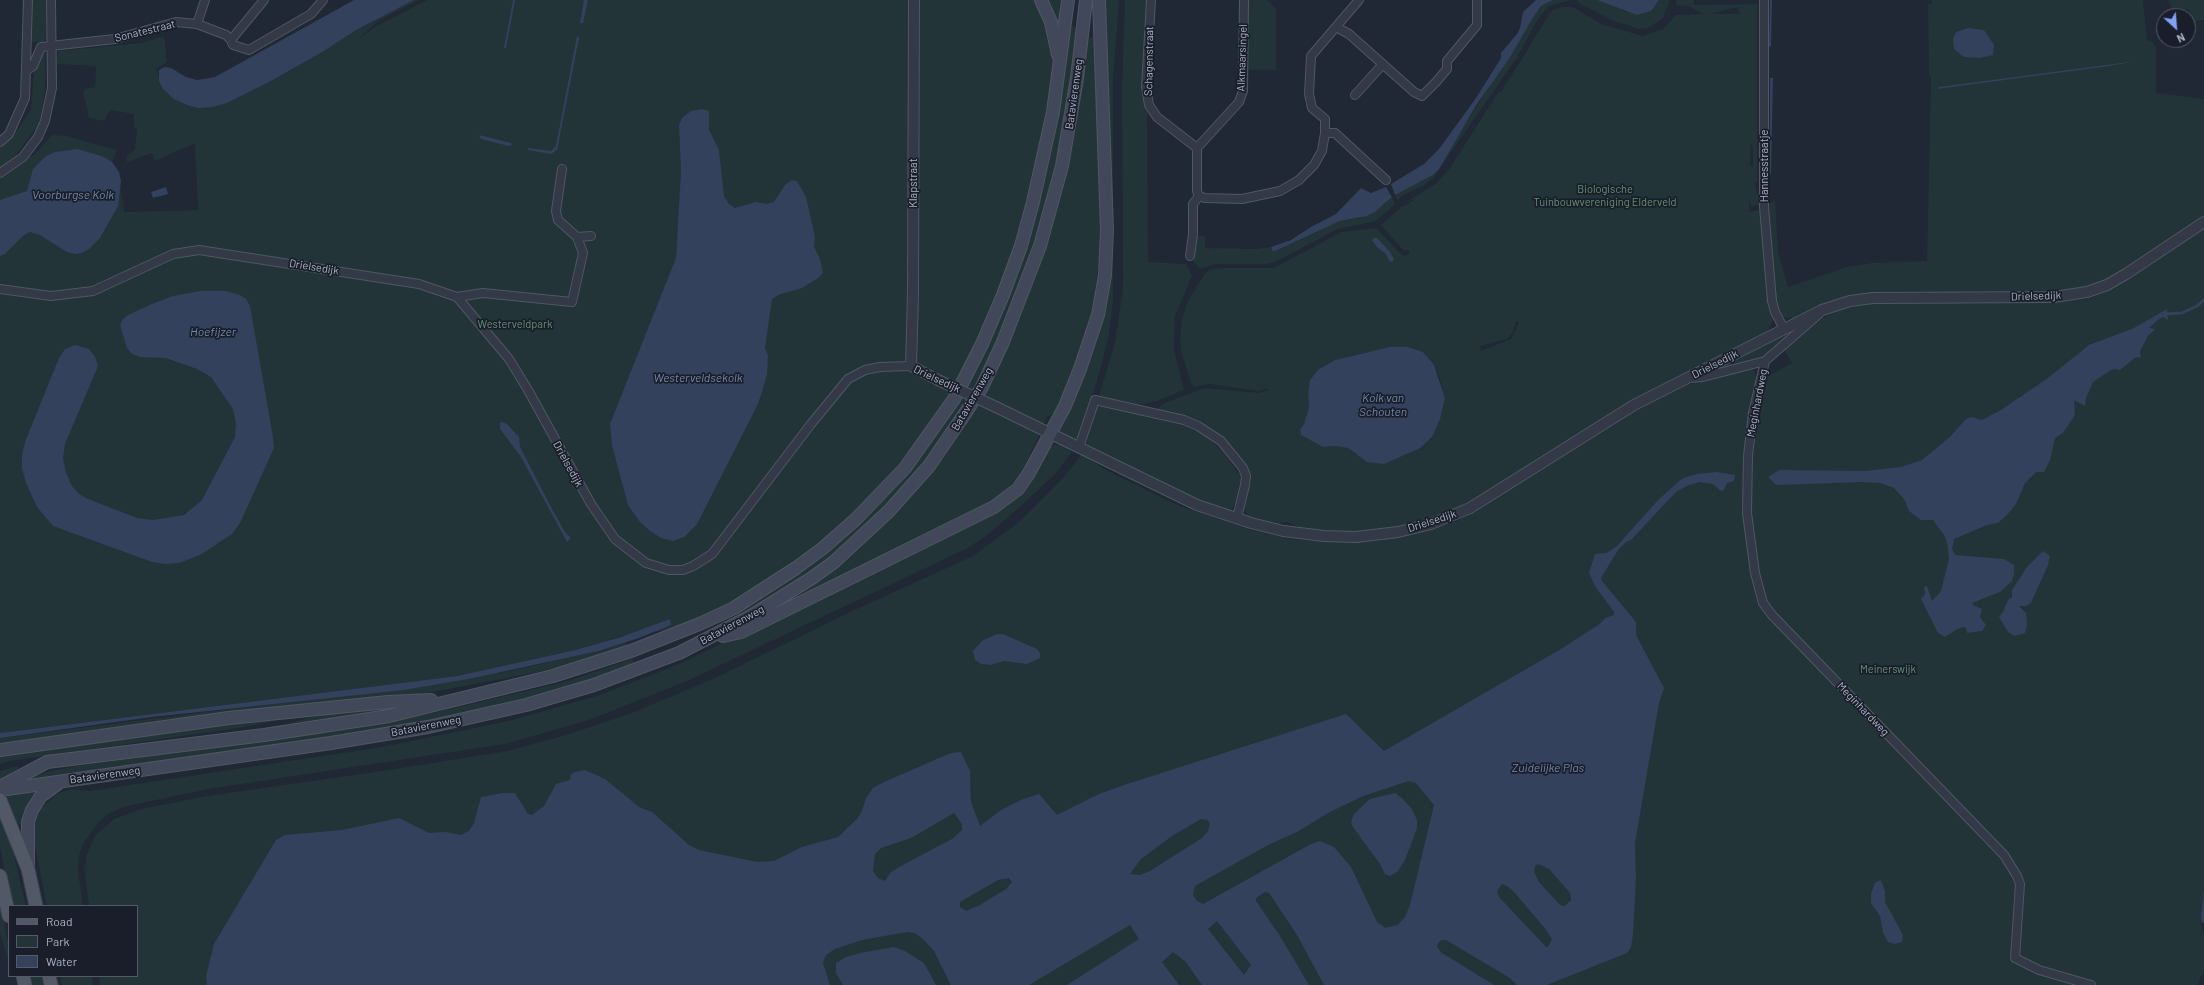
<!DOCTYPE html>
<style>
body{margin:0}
#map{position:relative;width:2204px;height:985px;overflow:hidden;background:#202735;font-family:Barlow,sans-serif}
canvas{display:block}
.legend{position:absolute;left:8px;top:905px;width:130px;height:72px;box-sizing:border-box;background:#191e2a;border:1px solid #545a67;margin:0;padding:5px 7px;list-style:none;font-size:12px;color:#adb3c3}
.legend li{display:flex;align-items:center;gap:8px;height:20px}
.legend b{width:20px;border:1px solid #545a67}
.north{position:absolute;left:2156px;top:8px;width:40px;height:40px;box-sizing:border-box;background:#191e2a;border:1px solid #545a67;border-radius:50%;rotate:154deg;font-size:11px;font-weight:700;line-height:16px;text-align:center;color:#adb3c3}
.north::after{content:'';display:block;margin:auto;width:14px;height:18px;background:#80a3f5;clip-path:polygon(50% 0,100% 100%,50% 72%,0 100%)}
</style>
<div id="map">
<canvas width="2204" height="985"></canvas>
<ul class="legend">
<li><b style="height:5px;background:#515866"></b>Road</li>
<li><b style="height:11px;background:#223437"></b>Park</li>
<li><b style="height:11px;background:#33415d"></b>Water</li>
</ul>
<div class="north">N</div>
</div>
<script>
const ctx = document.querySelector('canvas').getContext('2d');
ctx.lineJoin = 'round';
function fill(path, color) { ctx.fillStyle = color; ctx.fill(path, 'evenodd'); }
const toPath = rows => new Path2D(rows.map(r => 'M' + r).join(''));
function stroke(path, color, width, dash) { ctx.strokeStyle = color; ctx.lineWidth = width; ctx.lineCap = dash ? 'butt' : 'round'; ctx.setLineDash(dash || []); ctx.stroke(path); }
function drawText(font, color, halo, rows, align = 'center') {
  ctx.font = font + ' Barlow,sans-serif'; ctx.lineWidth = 3.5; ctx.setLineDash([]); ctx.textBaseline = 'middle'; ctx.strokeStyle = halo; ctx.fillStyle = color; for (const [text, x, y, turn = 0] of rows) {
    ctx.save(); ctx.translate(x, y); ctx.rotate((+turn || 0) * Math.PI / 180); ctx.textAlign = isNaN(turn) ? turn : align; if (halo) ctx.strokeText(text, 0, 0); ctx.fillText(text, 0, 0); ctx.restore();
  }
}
fill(toPath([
 [31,0,46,0,46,39,42,43,32,42,30,39],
 [414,0,419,0,378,21,357,40,375,27,427,0,1060,0,1059,15,1087,38,1096,37,1101,247,1092,316,1075,370,1053,414,1047,417,1026,464,1007,493,914,543,753,619,622,636,575,650,457,676,0,733,0,179,36,153,52,135,66,136,117,150,112,162,102,156,78,149,119,179,124,212,198,210,195,143,155,161,152,153,127,162,126,157,135,149,137,129,134,127,134,114,110,110,104,121,89,118,83,92,85,89,95,87,96,66,57,64,58,51,141,43,164,36,167,62,155,70,159,71,157,74,213,107,227,103,271,81,324,51,356,30],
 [1102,0,1119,0,1113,80,1113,300,1109,334,1101,367,1080,435,1076,439,1068,438,1061,433,1059,427,1103,306],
 [1125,0,1146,0,1142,73,1145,100,1149,109,1147,117,1148,262,1186,264,1192,276,1175,316,1174,349,1184,390,1157,401,1134,406,1099,397,1115,342,1123,288,1122,89],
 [1246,0,1267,0,1276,8,1276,70,1245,70],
 [1553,0,1570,0,1548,7,1538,19,1516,59,1433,178,1423,186,1401,196,1398,201,1395,195,1433,175,1496,76,1509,59,1534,16,1541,6],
 [1577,0,1597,0,1616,6,1625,12,1658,3,1659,0,1670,0,1663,18,1648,28,1639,29,1612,20,1579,3],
 [1676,0,1694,0,1694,5,1757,4,1757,182,1755,182,1757,194,1759,194,1762,205,1751,206,1749,201,1749,212,1756,210,1762,213,1769,303,1773,320,1768,331,1476,501,1444,516,1399,528,1342,533,1308,531,1287,522,1276,525,1249,518,1245,511,1250,476,1249,470,1232,448,1211,429,1200,422,1158,409,1162,404,1204,388,1260,393,1268,390,1267,388,1259,391,1210,384,1194,387,1191,383,1182,355,1180,341,1182,318,1188,301,1205,273,1212,269,1222,268,1273,268,1342,232,1376,228,1401,254,1404,256,1410,254,1408,250,1403,250,1381,225,1402,206,1403,207,1415,199,1406,202,1437,183,1450,168,1499,91,1500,93,1520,62,1551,11,1562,7,1573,7,1601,24,1643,36,1663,29,1676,15,1704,14,1688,6,1677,6],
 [1737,7,1740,14,1710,14],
 [1751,143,1753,148,1753,166,1750,167],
 [1516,321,1519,322,1511,339,1481,351,1480,346,1507,339,1513,332],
 [1408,347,1423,352,1438,373,1445,398,1356,455,1348,448,1335,446,1323,447,1301,434,1300,429,1304,424,1309,407,1308,395,1319,369,1335,360,1364,353],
 [1932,0,2143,0,2147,40,2152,41,2156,47,2156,93,2204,99,2204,217,2112,278,2090,286,2072,290,2020,293,1871,294,1808,312,1795,318,1785,318,1778,311,1775,300,1767,211,1769,205,1775,199,1778,252,1788,287,1847,267,1872,263,1927,261,1931,75,1929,75,1928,4,1932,4],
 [2168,0,2204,0,2204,20,2195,21,2188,9,2174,14],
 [45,50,45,89,40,119,35,129,17,154,0,168,0,146,16,132,31,109,34,69,39,55],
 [1392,197,1395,204,1376,221,1338,229,1275,262,1266,264,1216,264,1200,269,1194,262,1194,239,1196,236,1205,236,1205,248,1257,249,1271,247,1273,252,1340,221,1359,218,1375,212],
 [2204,229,2204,890,2201,916,2202,922,2200,924,2204,933,2204,968,2198,985,100,985,98,976,137,976,137,906,89,906,85,873,86,856,95,836,114,819,141,809,208,796,389,770,507,751,563,736,629,714,715,678,850,612,973,556,1019,522,1064,477,1083,453,1102,468,1177,505,1248,529,1289,539,1331,542,1373,541,1404,536,1435,529,1459,520,1612,424,1677,388,1743,369,1754,370,1757,382,1792,363,1784,349,1827,315,1838,310,1875,302,2084,300,2101,294,2117,285],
 [1805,323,1762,357,1710,373,1710,372],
 [1102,406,1189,427,1210,439,1223,452,1240,475,1241,483,1237,501,1232,509,1228,511,1199,503,1090,448,1086,445,1087,439,1096,408],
 [1059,444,1069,448,1072,452,1055,474,1021,506,987,535,968,548,687,681,589,720,505,744,208,789,123,807,108,814,98,823,83,844,79,856,78,871,83,906,47,906,35,846,34,829,39,811,56,794,72,789,90,791,382,747,508,721,597,696,677,665,1003,506,1048,447],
 [625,642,627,646,558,668,449,689,402,697,0,745,0,738,474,678,533,666],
 [632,659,635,665,586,682,456,716,316,740,26,779,47,772,81,765,294,736,433,713,568,681],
 [390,708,393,707,393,709,323,722,288,723,322,715],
 [252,720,271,720,270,722,245,727,10,761,0,764,0,755],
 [18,766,18,769,0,781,0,771],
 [35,790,36,791,27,804,21,824,19,825,6,799,10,793],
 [0,814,10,838,26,906,12,906,0,847],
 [0,900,9,947,9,962,0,933],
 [29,976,41,976,43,985,31,985],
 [60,976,92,976,93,985,62,985]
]), '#223437');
fill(toPath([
 [354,0,414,0,356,30,324,51,271,81,227,103,213,107,198,108,187,105,174,99,163,89,159,81,159,70,165,67,171,68,186,77,197,80,215,77],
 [513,0,515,0,506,48,504,48],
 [584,0,588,0,583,23,580,23],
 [1536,0,1553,0,1541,6,1534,16,1509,59,1477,104,1439,169,1433,175,1395,195,1391,184,1424,164,1439,149,1476,98,1501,58,1501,53,1517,34,1520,28,1523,12],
 [1597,0,1659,0,1651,11,1637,15],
 [1770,0,1772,0,1771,47,1769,46],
 [1968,28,1984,30,1994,45,1993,55,1980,58,1964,57,1954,49,1953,39,1956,32],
 [577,36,579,38,557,150,551,154,528,150,528,148,551,151,556,146],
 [2137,61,2109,66,1937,89,1939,87],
 [1770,78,1773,78,1771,174,1770,173],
 [702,109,709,111,709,130,719,150,724,196,729,204,735,208,756,202,767,204,774,202,785,185,792,180,797,181,806,197,815,237,814,247,820,259,823,273,818,278,802,288,778,295,772,299,765,348,768,355,767,375,758,404,697,524,684,537,673,541,661,538,650,531,640,522,628,505,612,445,610,424,676,258,681,172,679,125,682,118,691,111],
 [479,135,511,143,512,145,509,146,481,139],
 [78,149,102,156,112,162,119,172,121,181,118,206,100,238,89,249,82,253,76,254,67,252,40,235,30,232,24,235,5,254,0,256,0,200,27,191,33,169,46,156,55,152],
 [166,187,168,194,153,198,151,192],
 [1386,187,1392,197,1375,212,1367,216,1340,221,1273,252,1271,247,1291,240,1311,227,1336,214,1361,188,1371,193],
 [1374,238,1377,238,1390,252,1394,259,1393,261,1390,262,1385,253,1377,247,1372,240],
 [200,291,226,291,240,295,246,299,250,306,273,437,274,448,240,523,232,534,200,555,179,563,166,564,152,562,53,526,37,507,26,483,22,468,22,455,25,442,59,358,65,349,75,345,89,349,95,357,98,366,65,444,63,458,66,473,72,486,79,494,88,499,137,518,153,520,184,515,202,500,235,437,236,423,233,409,211,377,197,369,166,358,140,357,132,354,127,348,120,325,123,319,128,315,152,304,173,296],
 [2167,309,2168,320,2163,317,2159,319,2149,328,2155,329,2148,336,2140,351,2141,358,2136,357,2120,370,2115,369,2111,370,2093,382,2086,398,2085,406,2074,400,2075,415,2063,433,2055,438,2050,460,2044,472,2036,472,2025,483,2016,504,2007,515,1998,523,1987,525,1954,539,1952,549,1955,555,2004,559,2014,565,2014,574,2012,581,2000,592,1972,603,1973,605,1982,609,1980,617,1986,625,1982,631,1967,633,1966,628,1964,627,1957,629,1945,637,1938,633,1921,599,1925,594,1924,587,1927,586,1932,601,1941,591,1949,559,1947,542,1944,535,1933,520,1921,520,1909,511,1904,499,1894,488,1880,483,1861,482,1776,485,1768,477,1779,470,1865,471,1901,467,1922,460,1950,437,1965,420,1971,417,1982,420,2001,410,2048,378,2089,345,2134,328],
 [1390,347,1408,347,1423,352,1434,365,1445,398,1440,419,1432,437,1420,448,1384,464,1367,462,1348,448,1335,446,1323,447,1301,435,1300,429,1304,424,1309,407,1308,395,1310,380,1319,369,1335,360],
 [502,422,507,424,519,437,520,447,552,509,565,532,571,538,567,542,521,457,500,429,500,423],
 [1717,472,1735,475,1734,481,1727,483,1724,490,1721,491,1713,484,1700,482,1689,485,1676,492,1631,540,1626,542,1618,550,1601,578,1602,581,1636,622,1636,635,1664,688,1659,703,1635,843,1636,879,1633,934,1631,947,1627,953,1547,985,1517,985,1510,978,1446,940,1441,940,1438,943,1437,947,1442,953,1494,985,1324,985,1297,935,1269,893,1265,892,1256,898,1256,901,1280,936,1309,985,1202,985,1185,961,1173,952,1162,962,1179,985,1067,985,1139,939,1130,925,1029,985,951,985,934,951,924,940,915,933,907,932,862,940,835,949,826,955,823,963,830,985,207,985,206,976,214,944,276,840,285,835,342,830,399,818,429,833,446,832,461,835,469,831,474,823,481,797,503,793,515,793,528,814,532,815,544,806,556,784,570,780,571,774,575,772,585,770,605,779,639,807,652,812,689,845,699,850,757,862,774,861,802,847,838,837,857,819,862,811,866,798,873,788,884,782,951,753,961,752,970,771,971,802,980,826,1001,810,1023,799,1039,794,1057,815,1099,794,1127,784,1346,714,1384,751,1561,649,1601,623,1605,618,1614,615,1614,612,1595,586,1589,573,1595,554,1606,553,1616,547,1659,499,1683,478,1697,474],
 [1409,781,1416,783,1434,805,1410,905,1405,917,1398,925,1385,928,1377,922,1351,867,1334,847,1320,841,1311,844,1203,904,1197,901,1193,895,1195,886,1268,845,1297,832,1328,813,1363,796],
 [954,813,962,824,962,830,952,839,899,867,890,873,885,881,878,878,873,871,875,854,881,848,911,838],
 [1201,819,1207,820,1210,823,1208,831,1202,838,1150,871,1140,875,1130,874,1141,859,1172,836],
 [1538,864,1549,869,1570,893,1571,900,1567,904,1564,906,1560,905,1539,882,1534,872,1535,866],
 [1009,878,1012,882,1006,889,980,905,966,911,960,907,960,902,998,880],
 [1502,884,1507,886,1514,892,1544,927,1552,939,1548,947,1546,947,1499,897,1497,891],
 [1217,921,1251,965,1244,975,1208,929],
 [2043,551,2050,556,2048,565,2031,603,2026,606,2019,606,2026,613,2027,625,2025,633,2014,636,2008,632,1999,617,2003,612,2008,600,2012,597,2012,590,2027,567],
 [670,619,671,625,639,638,598,651,474,678,404,690,152,717,0,738,0,733,457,676,575,650,621,637],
 [997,634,1003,634,1037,649,1040,653,1040,658,1027,664,1004,661,991,665,981,664,975,660,973,651,983,640],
 [1395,793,1403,799,1412,809,1417,820,1417,828,1405,860,1398,871,1390,876,1385,874,1380,864,1353,827,1351,822,1354,814,1370,799],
 [1881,880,1885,891,1885,902,1903,935,1902,942,1895,944,1888,942,1883,932,1880,916,1871,903,1871,894,1874,885,1876,882],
 [2204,890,2204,923,2202,922,2201,916],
 [894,947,905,951,924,963,936,985,843,985,836,973,836,963,846,957,860,953]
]), '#33415d');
stroke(toPath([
 [2164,314,2182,313,2197,306,2204,300]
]), '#33415d', 3);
const minor = toPath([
 [1151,0,1146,87,1149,105,1157,117,1197,148],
 [1244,0,1243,91,1239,102,1197,148,1197,191,1199,196,1205,198,1242,199,1280,191,1299,180,1314,165,1322,151,1325,133,1325,119,1312,108,1309,94,1311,56,1359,0],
 [1764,0,1764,207,1772,301,1775,312,1784,329],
 [197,24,205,0],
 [1336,27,1349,34,1414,92,1422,96,1436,82,1447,69,1447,61,1477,25,1477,0],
 [231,40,233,45,249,50,311,14,323,0],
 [26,71,33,66,41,47,115,39,176,22,197,24,226,35,231,40,264,0],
 [1355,95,1383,64],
 [1325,133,1335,133,1386,180],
 [0,142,9,134,25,98,28,0],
 [0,173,23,157,38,137,45,121,52,88,51,0],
 [577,237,591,236],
 [1190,256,1193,234,1193,204,1199,196],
 [0,289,51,296,93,291,173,254,199,250,419,284,457,297,509,359,528,390,591,504,615,539,646,563,669,570,683,570,693,566,712,554,811,424,848,379,865,370,880,367,911,366],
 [457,297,483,293,572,302,583,253,577,237,558,220,556,211,562,169],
 [1765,361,1753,413,1748,456,1747,513,1755,573,1763,603,1772,615,2004,855,2017,876,2020,884,2015,958,2039,970,2091,985],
 [1690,378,1703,377,1765,361,1819,314],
 [1079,447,1095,400,1184,420,1198,426,1221,441,1243,468,1246,476,1245,485,1237,518]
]);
const tertiary = toPath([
 [914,0,913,294,911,366,938,380],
 [996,407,1197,505,1251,523,1283,531,1324,536,1356,537,1398,532,1431,524,1470,508,1634,405,1822,310,1850,301,1873,298,2054,297,2087,292,2107,285,2126,274,2204,222]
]);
const secondary = toPath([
 [1041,0,1051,22,1058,55],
 [723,636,741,632,994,507,1018,489,1029,473,1065,406,1080,369,1098,315,1105,275,1107,230,1099,0],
 [0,750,229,718,388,702,431,700],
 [0,787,47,762,264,735,389,716,553,676,631,651,702,623,734,608,796,568,823,548,856,519,905,468,954,399,982,344,1003,295,1021,246,1033,202,1053,112,1068,0],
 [0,790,331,743,428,727,526,705,594,685,679,653,751,616,812,578,834,562,889,511,929,466,966,412,982,387,1003,342,1040,246,1062,166,1077,78,1086,0],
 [28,867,28,822,32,810,41,796,60,782]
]);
const primary = toPath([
 [0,800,28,869,36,906],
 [0,876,9,916],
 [23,976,25,985],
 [49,976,51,985]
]);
stroke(minor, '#505664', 10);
stroke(tertiary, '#505664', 12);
stroke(secondary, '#505664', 14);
stroke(primary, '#3c424f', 15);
stroke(minor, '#333946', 8);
stroke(tertiary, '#333946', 10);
stroke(secondary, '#414859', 12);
stroke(primary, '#515866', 13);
const tertiaryBridge = toPath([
 [938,380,996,407]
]);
stroke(tertiaryBridge, '#505664', 12, []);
stroke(tertiaryBridge, '#333946', 10);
drawText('11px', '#adb3c3', '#191e2a', [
 ["Sonatestraat",145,31,-14],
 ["Alkmaarsingel",1242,58,-88],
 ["Schagenstraat",1149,61,-89],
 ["Batavierenweg",1074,94,-82],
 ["Hannesstraatje",1764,166,-90],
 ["Klapstraat",913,183,-90],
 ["Drielsedijk",314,267,9],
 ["Drielsedijk",2036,296,-2],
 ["Drielsedijk",1715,364,-27],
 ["Drielsedijk",937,379,25],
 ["Batavierenweg",972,399,-60],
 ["Meginhardweg",1757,403,-79],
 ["Drielsedijk",568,464,61],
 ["Drielsedijk",1432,521,-18],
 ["Batavierenweg",732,625,-28],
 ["Meginhardweg",1863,709,46],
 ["Batavierenweg",426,726,-11],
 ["Batavierenweg",105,775,-8]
]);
drawText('11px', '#659273', '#191e2a', [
 ["Biologische",1605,189],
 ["Tuinbouwvereniging Elderveld",1605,202],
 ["Westerveldpark",515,324],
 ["Meinerswijk",1888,669]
]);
drawText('italic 12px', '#7587ab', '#191e2a', [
 ["Voorburgse Kolk",73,195],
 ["Hoefijzer",213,332],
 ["Westerveldsekolk",698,378],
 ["Kolk van",1383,398],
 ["Schouten",1383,412],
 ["Zuidelijke Plas",1548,768]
]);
</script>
